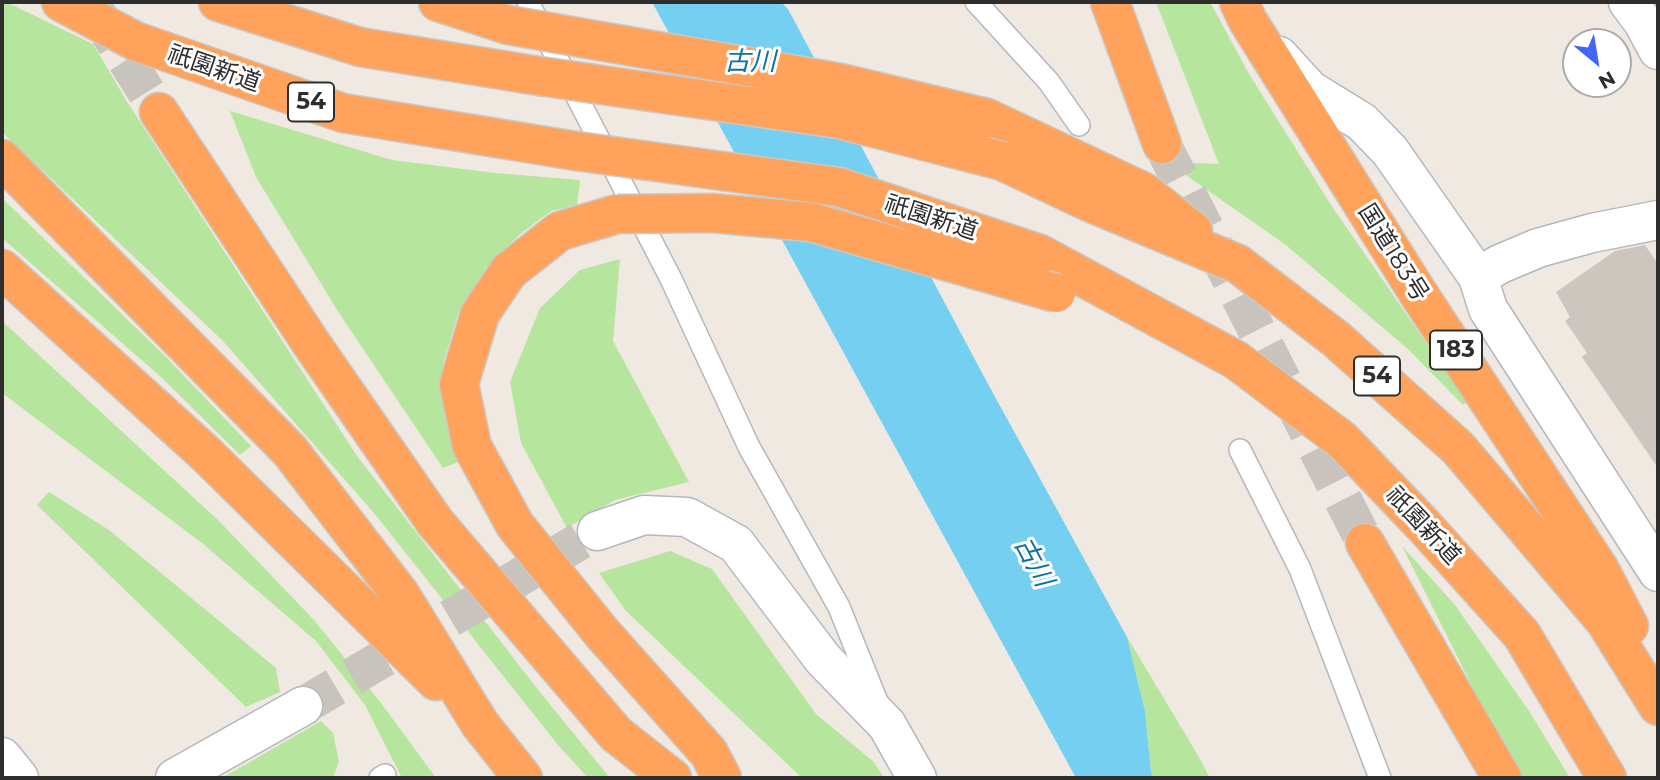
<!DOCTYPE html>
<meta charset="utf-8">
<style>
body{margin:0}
#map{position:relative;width:1660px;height:780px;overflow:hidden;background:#efe9e1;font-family:Montserrat,sans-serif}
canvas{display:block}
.frame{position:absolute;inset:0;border:4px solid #2e2e2e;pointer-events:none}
.north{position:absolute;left:1562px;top:28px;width:70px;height:70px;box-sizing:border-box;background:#fff;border:2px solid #ababab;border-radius:50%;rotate:150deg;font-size:19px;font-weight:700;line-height:28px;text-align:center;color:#2e2e2e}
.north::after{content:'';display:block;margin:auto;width:24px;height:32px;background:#4264fb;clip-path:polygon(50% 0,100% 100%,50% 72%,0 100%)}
</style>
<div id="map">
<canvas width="1660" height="780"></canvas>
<div class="frame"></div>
<div class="north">N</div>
</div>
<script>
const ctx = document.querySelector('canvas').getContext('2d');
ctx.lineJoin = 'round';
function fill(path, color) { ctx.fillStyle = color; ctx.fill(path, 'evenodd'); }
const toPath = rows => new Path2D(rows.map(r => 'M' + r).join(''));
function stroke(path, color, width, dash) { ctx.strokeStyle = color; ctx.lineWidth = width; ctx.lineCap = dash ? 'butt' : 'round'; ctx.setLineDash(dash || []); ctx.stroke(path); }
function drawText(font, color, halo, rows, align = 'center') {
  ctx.font = font + ' Montserrat,"Noto Sans JP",sans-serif'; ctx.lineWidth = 6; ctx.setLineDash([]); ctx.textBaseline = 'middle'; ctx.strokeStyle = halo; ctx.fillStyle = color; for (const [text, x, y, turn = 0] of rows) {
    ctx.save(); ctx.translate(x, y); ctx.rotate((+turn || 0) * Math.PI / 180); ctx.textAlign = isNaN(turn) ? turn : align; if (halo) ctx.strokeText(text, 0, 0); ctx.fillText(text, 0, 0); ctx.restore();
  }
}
fill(toPath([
 [2,2,6,2,93,44,126,100,357,456,539,691,610,778,588,778,558,745,374,513,223,341,2,132],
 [1156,2,1210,2,1249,74,1331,205,1467,402,1463,405,1409,350,1286,245,1167,162,1219,164],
 [230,111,392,160,495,173,580,180,577,205,551,211,519,235,486,268,458,314,443,364,445,411,458,462,443,468,339,313,256,177],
 [2,198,165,356,251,446,240,455,161,377,2,238],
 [620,259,613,341,689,482,615,500,567,528,521,443,510,382,540,308,580,270],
 [2,321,219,521,314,620,381,703,436,778,402,778,365,705,316,641,202,543,2,393],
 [49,492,109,530,276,668,280,692,246,707,37,505],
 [1402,546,1455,605,1529,711,1570,778,1518,778],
 [670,551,712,569,816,714,874,762,884,778,802,778,626,611,599,573],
 [1127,637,1196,752,1210,778,1154,778,1151,773,1145,711],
 [321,721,333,733,339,762,333,778,222,778]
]), '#b6e59e');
fill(toPath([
 [652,2,781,2,788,9,988,384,1127,637,1145,711,1151,773,1154,778,1076,778]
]), '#75cff0');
fill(toPath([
 [1645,245,1658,264,1658,468,1582,357,1587,353,1565,321,1570,317,1556,292,1615,251]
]), '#cbc7bf');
stroke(toPath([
 [303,706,597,531]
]), '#c8c4bd', 38, [38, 19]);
stroke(toPath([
 [96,12,159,112],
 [1162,144,1365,543]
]), '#c8c4bd', 38, [38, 19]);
const lane = toPath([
 [528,2,671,279,749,447,839,607,878,704],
 [976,2,1049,82,1079,125],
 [1240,450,1300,569,1380,778],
 [380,778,385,775]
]);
const street = toPath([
 [1628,2,1643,22,1658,50],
 [1478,277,1500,264,1538,248,1592,233,1658,220],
 [597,531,644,515,687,517,736,544,823,659,887,725,917,778],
 [175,778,303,706]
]);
const secondary = toPath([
 [1279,56,1310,90,1362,122,1390,151,1478,277,1488,309,1658,572],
 [2,757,19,778]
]);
const highway = toPath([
 [61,2,135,41,343,113,576,151],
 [218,2,360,47,539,76],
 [438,2,508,25],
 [1110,2,1162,144],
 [1239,2,1248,21,1418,293,1600,570,1629,626],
 [159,112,311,343,435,522,616,734,672,778],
 [987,118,1144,192,1193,231],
 [2,159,290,451,400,594,480,724,523,778],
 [1002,161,1089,202,1238,264,1336,339,1458,448,1605,621,1658,706],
 [617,214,560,231,509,271,480,314,459,384,472,446,515,525,602,633,709,753,722,778],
 [1040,254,1236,360,1342,440,1425,527,1522,635,1607,778],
 [2,269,206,454,436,681],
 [1365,543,1502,778]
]);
stroke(lane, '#b4b7c1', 24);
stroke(street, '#b4b7c1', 41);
stroke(secondary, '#b4b7c1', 41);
stroke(highway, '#c9c9c9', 41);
stroke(lane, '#fff', 21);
stroke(street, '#fff', 38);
stroke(secondary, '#fff', 38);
stroke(highway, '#ffa35c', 38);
const highwayBridge = toPath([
 [508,25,841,83,987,118],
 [539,76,839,119,1002,161],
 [576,151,839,187,1040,254],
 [617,214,712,213,811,222,1056,293]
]);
stroke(highwayBridge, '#c9c9c9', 41, []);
stroke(highwayBridge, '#ffa35c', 38);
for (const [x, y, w] of [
 [311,102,46],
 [1456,350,52],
 [1377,376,46]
]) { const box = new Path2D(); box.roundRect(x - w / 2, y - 19.5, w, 39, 5); ctx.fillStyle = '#fff'; ctx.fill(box); stroke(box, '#2e2e2e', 2); }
drawText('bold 23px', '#2e2e2e', null, [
 ["54",311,102],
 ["183",1456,350],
 ["54",1377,376]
]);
drawText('24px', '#2e2e2e', '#fff', [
 ["祇園新道",214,69,19],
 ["祇園新道",931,218,18],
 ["国道183号",1393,253,58],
 ["祇園新道",1423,526,47]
]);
drawText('italic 26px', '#0d6fa3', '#fff', [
 ["古川",750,62],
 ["古川",1033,562,62]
]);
</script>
